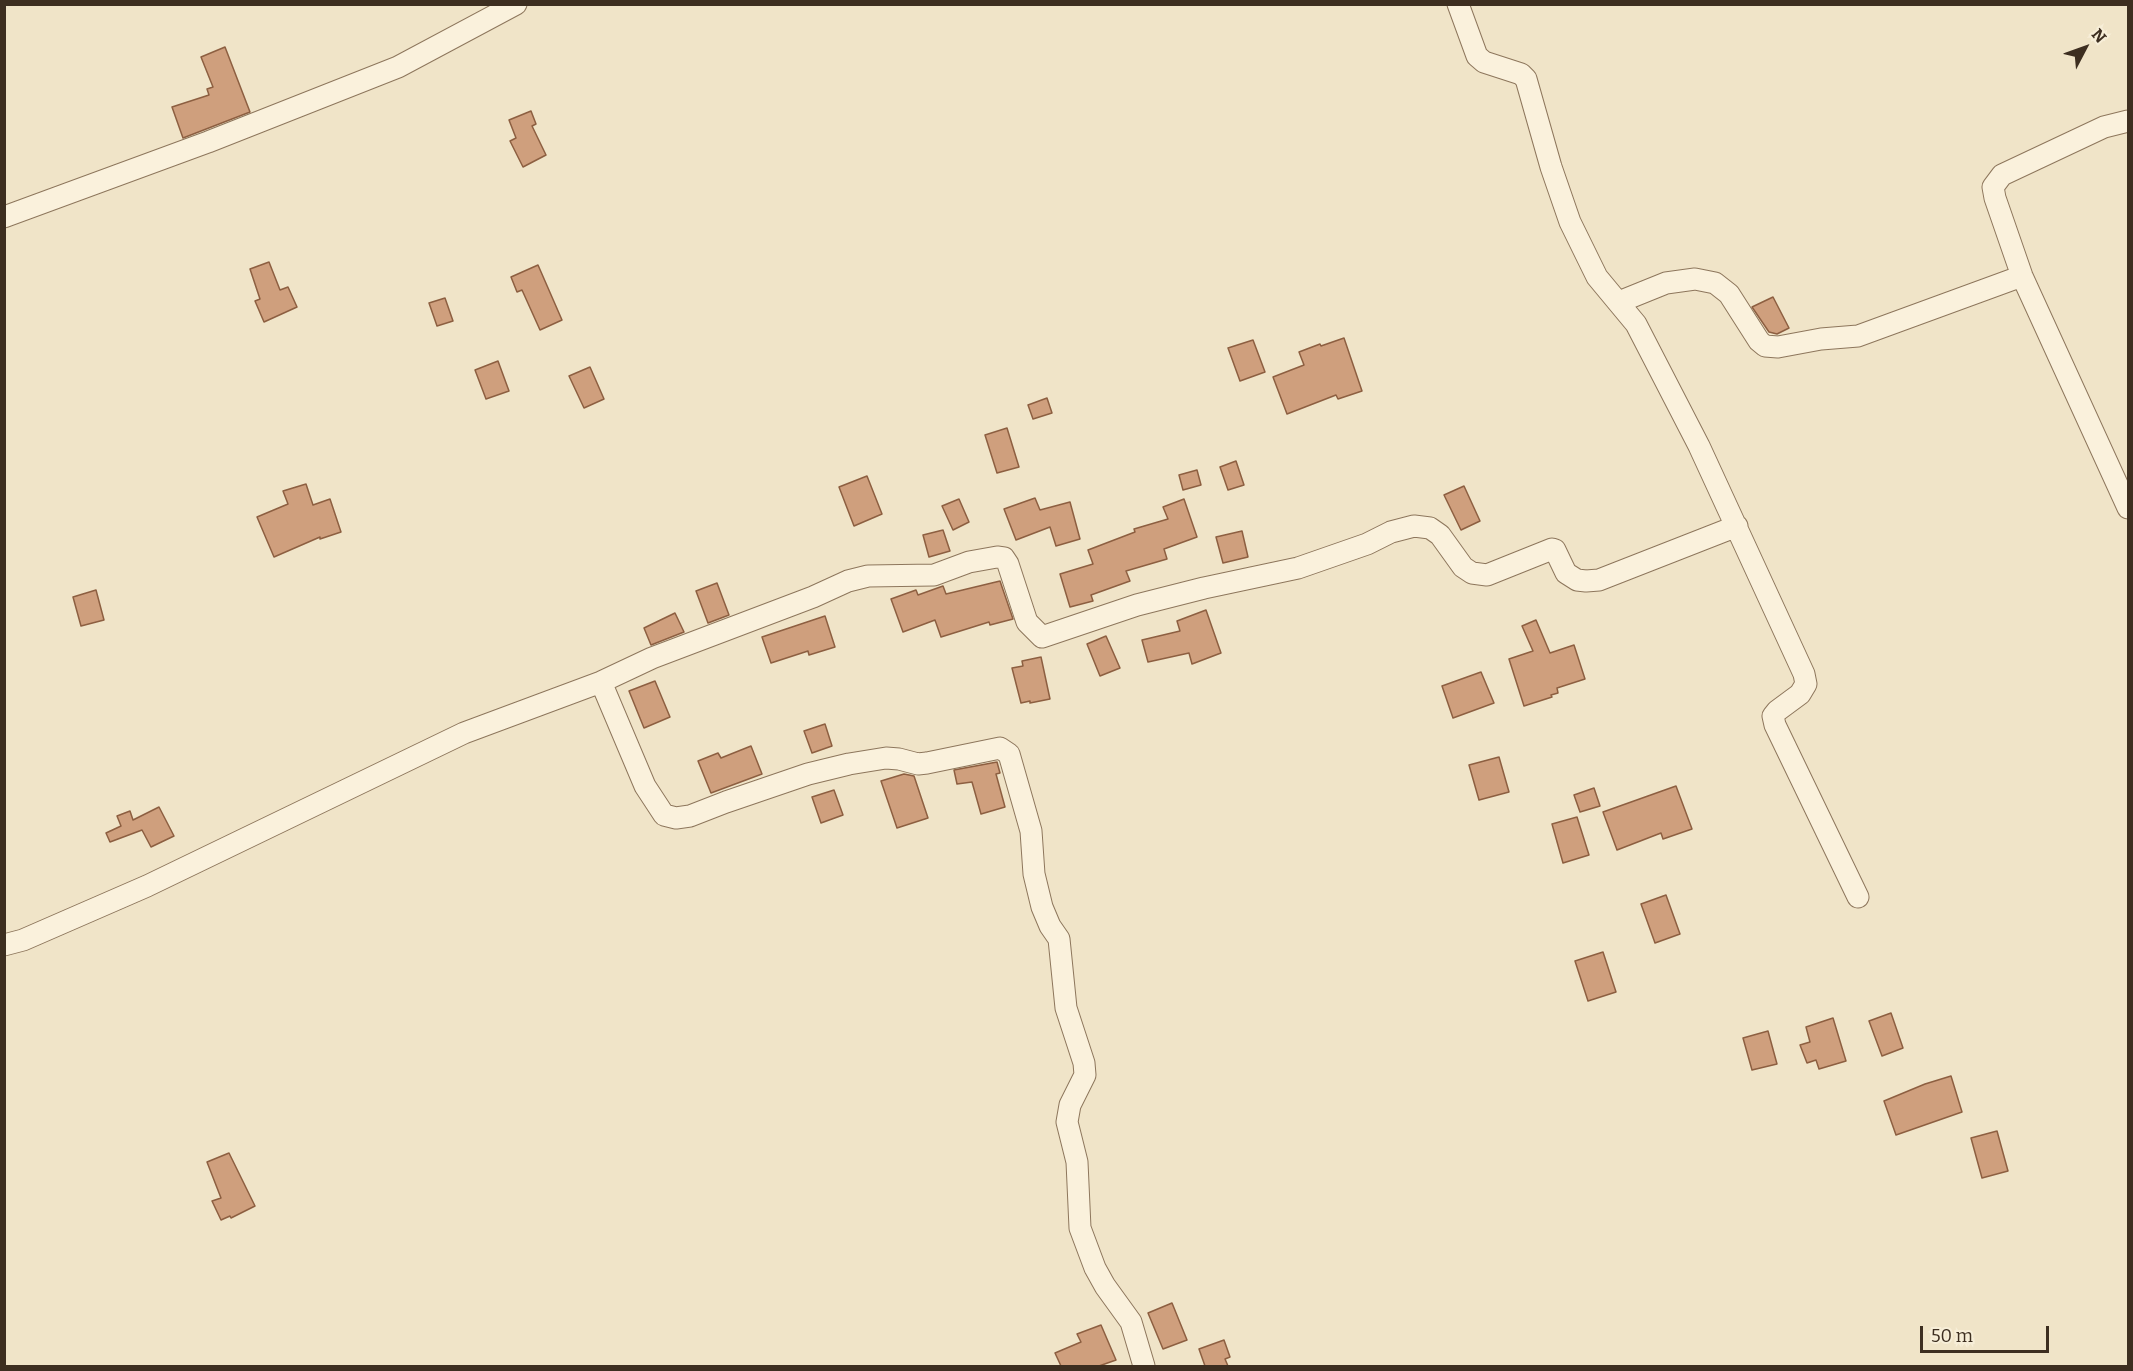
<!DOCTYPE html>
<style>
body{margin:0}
#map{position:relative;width:2133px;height:1371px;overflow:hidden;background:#f0e4c8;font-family:Bitter,serif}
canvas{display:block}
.frame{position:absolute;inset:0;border:6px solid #3d2e20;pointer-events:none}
.north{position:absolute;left:2055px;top:18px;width:60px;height:60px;-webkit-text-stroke:4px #f7eed8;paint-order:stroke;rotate:49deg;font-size:16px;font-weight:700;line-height:24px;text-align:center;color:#3d2e20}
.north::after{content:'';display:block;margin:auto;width:21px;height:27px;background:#3d2e20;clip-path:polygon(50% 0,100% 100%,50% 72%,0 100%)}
.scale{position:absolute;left:1920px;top:1326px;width:129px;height:27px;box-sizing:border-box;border:3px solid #3d2e20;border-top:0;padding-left:8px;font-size:18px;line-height:21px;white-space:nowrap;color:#3d2e20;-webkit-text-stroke:4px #f7eed8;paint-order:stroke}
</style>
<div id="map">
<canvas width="2133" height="1371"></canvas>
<div class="frame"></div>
<div class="north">N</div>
<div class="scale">50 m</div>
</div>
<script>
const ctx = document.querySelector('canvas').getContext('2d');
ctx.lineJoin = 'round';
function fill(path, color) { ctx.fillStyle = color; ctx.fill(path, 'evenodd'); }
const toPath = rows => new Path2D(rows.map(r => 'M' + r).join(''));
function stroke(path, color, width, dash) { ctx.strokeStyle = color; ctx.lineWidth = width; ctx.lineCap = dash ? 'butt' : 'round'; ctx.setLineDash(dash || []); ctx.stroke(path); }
const building = toPath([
 [225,47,250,112,183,138,172,107,209,95,207,89,213,87,201,57,225,47],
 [531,111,536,124,532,126,546,155,523,167,510,141,516,138,509,120,531,111],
 [269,262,280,290,288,287,297,307,264,322,255,301,260,299,250,269,269,262],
 [538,265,562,320,540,330,522,290,517,292,511,277,538,265],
 [1773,297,1789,328,1777,334,1769,332,1752,307,1773,297],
 [445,298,453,321,437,326,429,303,445,298],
 [1344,338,1362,391,1338,399,1336,395,1287,414,1273,377,1304,365,1299,352,1320,344,1321,346,1344,338],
 [1253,340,1265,372,1240,381,1228,348,1253,340],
 [498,361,509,391,486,399,475,370,498,361],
 [590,367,604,399,584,408,569,376,590,367],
 [1047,398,1052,413,1033,419,1028,405,1047,398],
 [1007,428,1019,467,997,473,985,435,1007,428],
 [1236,461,1244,485,1228,490,1220,467,1236,461],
 [1197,470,1201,485,1183,490,1179,475,1197,470],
 [867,476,882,514,854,526,839,487,867,476],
 [306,484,313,505,330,499,341,532,320,539,320,537,274,557,257,517,288,504,283,491,306,484],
 [1464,486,1480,521,1461,530,1444,495,1464,486],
 [1035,498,1040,510,1070,502,1080,539,1056,546,1050,527,1016,540,1004,509,1035,498],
 [959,499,969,522,953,530,942,506,959,499],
 [1184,499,1197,537,1164,549,1167,559,1126,571,1130,581,1091,595,1093,601,1070,607,1060,574,1093,564,1088,550,1135,532,1134,529,1168,519,1163,507,1184,499],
 [943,530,950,551,929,557,923,535,943,530],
 [1242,531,1248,557,1223,563,1216,537,1242,531],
 [1000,581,1013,619,990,625,989,622,941,637,935,620,903,632,891,599,916,590,918,595,943,586,946,594,1000,581],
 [717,583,729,615,708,623,696,591,717,583],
 [96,590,104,620,81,626,73,597,96,590],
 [1206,610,1221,653,1192,664,1189,653,1148,662,1142,640,1180,631,1177,621,1206,610],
 [675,613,684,632,651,645,644,628,675,613],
 [825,616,835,647,809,655,808,651,771,663,762,637,825,616],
 [1536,620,1550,653,1574,645,1585,679,1557,688,1558,693,1551,695,1552,697,1524,706,1509,659,1533,651,1522,626,1536,620],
 [1106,636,1120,668,1100,676,1087,644,1106,636],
 [1041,657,1050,699,1030,703,1030,701,1021,703,1012,668,1023,666,1022,661,1041,657],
 [1481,672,1494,703,1453,718,1442,686,1481,672],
 [655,681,670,717,644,728,629,691,655,681],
 [825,724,832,746,812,753,804,731,825,724],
 [751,746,762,774,711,793,698,761,718,753,721,758,751,746],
 [1499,757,1509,792,1479,800,1469,765,1499,757],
 [997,762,1000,773,996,774,1005,807,981,814,972,782,957,784,954,770,997,762],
 [904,774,914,776,928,818,897,828,881,781,904,774],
 [1676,786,1692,829,1663,839,1661,833,1617,850,1603,812,1676,786],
 [1594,788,1600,806,1580,812,1574,795,1594,788],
 [834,790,843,815,821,823,812,797,834,790],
 [159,807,174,836,151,847,142,830,110,842,106,833,121,826,117,816,130,811,133,820,159,807],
 [1577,817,1589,855,1563,863,1552,824,1577,817],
 [1666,895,1680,934,1655,943,1641,904,1666,895],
 [1603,952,1616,992,1588,1001,1575,961,1603,952],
 [1891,1013,1903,1048,1882,1056,1869,1021,1891,1013],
 [1833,1018,1846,1061,1819,1069,1816,1060,1807,1063,1800,1045,1810,1042,1806,1027,1833,1018],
 [1768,1031,1777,1064,1752,1070,1743,1038,1768,1031],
 [1951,1076,1962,1112,1896,1135,1884,1101,1925,1084,1951,1076],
 [1997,1131,2008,1171,1982,1178,1971,1138,1997,1131],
 [229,1153,255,1206,231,1218,230,1216,221,1220,212,1201,221,1198,207,1162,229,1153],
 [1172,1303,1187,1340,1163,1349,1148,1313,1172,1303],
 [1101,1325,1116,1360,1099,1366,1061,1366,1055,1353,1081,1342,1077,1334,1101,1325],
 [1224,1340,1230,1357,1225,1359,1228,1366,1205,1366,1199,1349,1224,1340]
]);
fill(building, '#cf9f7d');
stroke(building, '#8d5f41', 1.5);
const minor = toPath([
 [1458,4,1477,56,1484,62,1521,74,1526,79,1551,167,1570,222,1597,277,1636,324,1699,446,1804,674,1806,684,1800,694,1777,711,1773,716,1775,725,1858,897],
 [2128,121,2104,127,2002,175,1993,187,1995,198,2022,276,2128,508],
 [4,217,208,142,398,67,516,4],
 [1619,302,1666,283,1695,279,1715,283,1729,294,1759,341,1765,346,1778,347,1821,339,1858,336,2022,276],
 [601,682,645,786,664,815,676,818,690,816,726,802,808,774,849,764,886,758,899,759,918,764,927,763,1000,748,1009,754,1031,831,1034,874,1042,907,1050,926,1059,939,1066,1008,1084,1063,1085,1075,1070,1105,1067,1122,1077,1162,1080,1228,1095,1268,1105,1286,1131,1322,1144,1366],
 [4,945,23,940,147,886,464,733,601,682,652,658,813,597,848,581,868,576,934,575,969,562,997,557,1004,558,1008,564,1027,622,1042,637,1137,605,1204,588,1298,568,1367,544,1391,532,1414,526,1430,528,1440,535,1463,567,1472,573,1487,575,1552,549,1555,550,1566,573,1577,580,1586,581,1599,580,1737,526]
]);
stroke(minor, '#8d765c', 23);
stroke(minor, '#faf1dc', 21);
</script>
